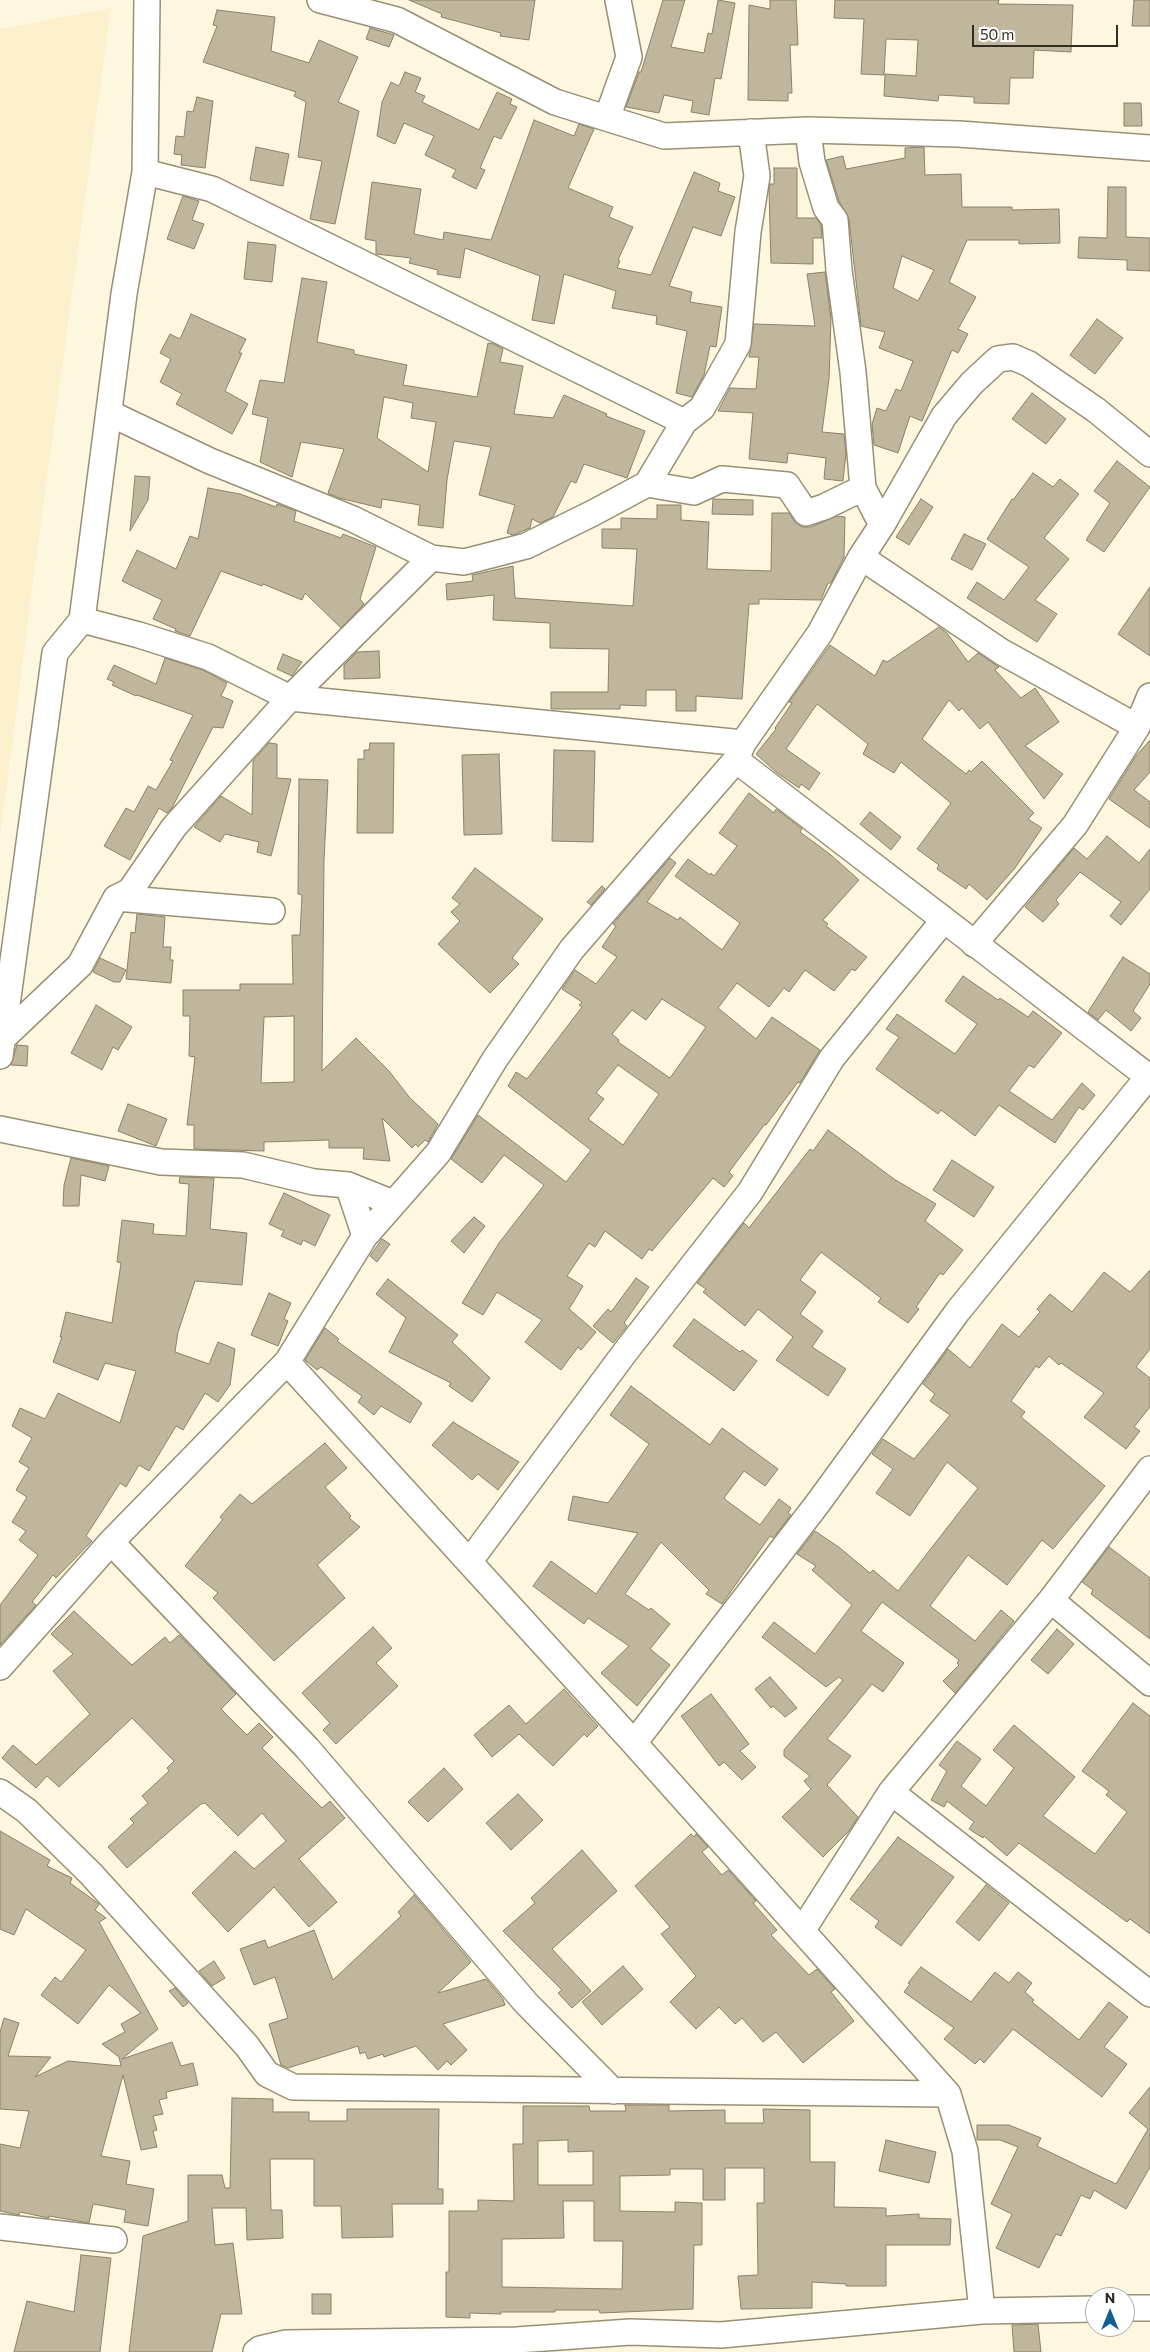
<!DOCTYPE html>
<style>
body{margin:0}
#map{position:relative;width:1150px;height:2352px;overflow:hidden;background:#fef7e0;font-family:Commissioner,sans-serif}
canvas{display:block}
.north{position:absolute;left:1085px;top:2287px;width:50px;height:50px;box-sizing:border-box;background:#fff;border:1px solid #acaba6;border-radius:50%;rotate:0deg;font-size:14px;font-weight:700;line-height:20px;text-align:center;color:#2f2c21}
.north::after{content:'';display:block;margin:auto;width:18px;height:22px;background:#105f92;clip-path:polygon(50% 0,100% 100%,50% 72%,0 100%)}
.scale{position:absolute;left:972px;top:25px;width:146px;height:22px;box-sizing:border-box;border:2px solid #2f2c21;border-top:0;padding-left:6px;font-size:15px;line-height:18px;white-space:nowrap;color:#2f2c21;-webkit-text-stroke:4px #fff;paint-order:stroke}
</style>
<div id="map">
<canvas width="1150" height="2352"></canvas>
<div class="north">N</div>
<div class="scale">50 m</div>
</div>
<script>
const ctx = document.querySelector('canvas').getContext('2d');
ctx.lineJoin = 'round';
function fill(path, color) { ctx.fillStyle = color; ctx.fill(path, 'evenodd'); }
const toPath = rows => new Path2D(rows.map(r => 'M' + r).join(''));
function stroke(path, color, width, dash) { ctx.strokeStyle = color; ctx.lineWidth = width; ctx.lineCap = dash ? 'butt' : 'round'; ctx.setLineDash(dash || []); ctx.stroke(path); }
fill(toPath([
 [111,8,36,560,0,838,0,29]
]), '#fbf0cb');
const building = toPath([
 [409,0,535,0,529,40,500,36,501,33,441,17,442,14,409,0],
 [663,0,685,0,671,47,704,53,708,33,712,34,718,0,735,3,721,79,715,78,709,115,691,112,693,101,664,95,659,113,626,107,639,72,641,72,663,0],
 [770,0,796,0,798,45,790,45,792,93,788,93,788,101,748,100,749,5,770,9,770,0],
 [835,0,999,0,998,4,1073,5,1071,52,1034,50,1033,78,1010,78,1009,104,974,103,974,97,939,95,938,101,884,96,885,74,916,76,918,40,886,39,884,75,861,74,864,19,834,18,835,0],
 [1134,0,1150,0,1150,26,1132,26,1134,0],
 [217,10,275,17,271,51,309,63,319,40,358,57,338,102,359,111,335,224,310,219,322,161,298,157,306,102,294,96,296,92,203,62,217,26,213,25,217,10],
 [370,28,394,35,389,47,366,39,370,28],
 [405,72,421,78,415,92,425,96,422,102,479,130,497,92,512,99,510,104,517,107,501,139,494,136,480,168,485,170,476,189,452,177,456,170,425,155,434,136,404,123,395,144,377,136,382,102,391,82,399,86,405,72],
 [197,97,213,101,205,168,181,165,182,155,174,154,176,136,184,137,187,111,193,112,197,97],
 [1124,103,1141,103,1142,126,1124,126,1124,103],
 [534,120,574,136,579,124,594,129,568,188,613,207,609,217,633,227,618,260,620,261,617,268,651,275,694,172,720,183,718,191,735,197,721,236,693,227,669,286,692,292,690,302,722,307,716,347,710,346,704,375,692,397,676,393,687,331,656,324,657,316,612,308,616,291,564,274,554,324,532,320,540,276,465,248,460,278,437,274,438,270,409,263,411,258,376,254,376,241,365,239,372,182,421,189,414,234,443,240,444,232,491,240,534,120],
 [256,147,289,154,283,186,250,180,256,147],
 [924,147,925,175,961,174,962,207,1012,207,1012,210,1059,209,1060,243,1019,244,1019,240,967,240,949,282,976,297,958,329,968,334,958,353,952,350,922,421,910,416,898,453,874,445,872,424,877,408,886,411,896,389,901,391,913,361,879,348,885,332,861,326,849,219,839,201,826,160,843,156,846,169,905,158,905,148,924,147],
 [902,256,934,270,918,301,893,288,902,256],
 [774,168,797,168,797,218,816,218,821,225,822,238,813,238,813,264,771,263,769,190,770,184,774,184,774,168],
 [1108,187,1126,187,1126,237,1150,238,1150,271,1127,270,1127,260,1078,258,1079,237,1107,238,1108,187],
 [183,196,199,201,192,220,204,224,194,249,167,239,183,196],
 [248,242,276,245,272,282,244,279,248,242],
 [825,272,831,319,829,379,822,432,844,434,846,453,843,481,824,479,826,458,788,453,787,463,749,459,753,413,718,411,730,388,756,389,759,357,749,357,754,324,815,326,807,274,825,272],
 [302,278,327,282,317,342,354,350,354,354,407,365,403,385,477,397,488,343,494,344,503,349,500,362,523,366,514,414,553,418,564,395,607,414,606,416,645,431,627,478,584,464,576,483,571,481,553,517,540,523,532,519,530,528,513,535,507,533,515,505,479,495,491,447,454,441,447,480,443,528,418,525,420,505,382,499,381,508,339,498,328,493,344,449,301,442,292,477,260,462,268,418,252,414,260,380,284,383,302,278],
 [384,397,413,403,411,418,436,422,428,472,377,438,384,397],
 [191,314,246,339,239,353,242,353,225,391,248,404,232,434,176,404,182,394,160,382,171,359,160,353,170,334,180,339,191,314],
 [1097,319,1123,338,1095,374,1070,355,1097,319],
 [1032,393,1066,419,1046,444,1012,419,1032,393],
 [1117,461,1150,487,1104,552,1086,540,1110,503,1094,491,1117,461],
 [1033,473,1053,487,1060,479,1079,494,1044,538,1069,559,1035,600,1057,614,1037,642,967,598,977,582,1004,600,1029,567,987,539,1012,499,1013,500,1033,473],
 [135,476,150,477,148,500,130,531,135,476],
 [208,488,240,494,276,507,277,504,296,511,294,521,341,538,343,534,376,547,360,599,364,604,341,628,305,593,302,600,263,584,262,586,221,571,190,636,175,631,176,629,153,619,162,600,122,581,137,550,176,569,190,536,198,539,208,488],
 [713,499,753,500,753,515,712,514,713,499],
 [921,499,933,507,909,545,896,537,921,499],
 [657,505,681,505,681,520,709,522,707,569,771,571,772,513,789,513,795,522,802,527,811,527,837,516,845,517,844,557,831,583,828,583,821,600,759,599,759,604,749,604,742,699,696,696,696,711,676,711,676,690,646,690,646,706,620,705,620,709,551,709,551,692,608,692,609,649,550,648,550,623,493,620,494,595,447,600,446,584,473,581,472,575,513,566,515,598,633,606,637,549,602,548,602,529,621,529,621,518,657,519,657,505],
 [964,534,986,544,972,570,951,559,964,534],
 [1150,587,1150,656,1118,634,1150,587],
 [939,627,947,633,968,662,978,653,999,667,995,670,1021,698,1035,688,1059,722,1025,746,1063,774,1044,799,988,722,980,729,962,708,959,711,949,700,922,739,966,774,969,770,971,772,982,761,1034,813,1028,819,1042,828,1015,868,987,900,969,884,966,889,937,869,939,865,917,849,951,803,901,762,894,773,863,754,868,744,817,704,786,749,820,773,809,790,801,784,799,788,776,772,756,754,776,729,775,728,792,703,789,702,830,645,875,676,883,660,887,662,939,627],
 [379,651,380,678,344,679,344,665,357,652,379,651],
 [283,654,302,662,292,676,277,669,283,654],
 [165,658,203,670,227,683,221,696,233,701,223,728,213,727,172,808,167,813,159,808,130,860,104,846,126,808,134,812,148,786,156,790,173,761,170,760,193,715,137,695,136,696,112,685,114,682,107,679,114,665,156,684,165,658],
 [1150,740,1150,772,1134,790,1150,802,1150,828,1109,799,1136,756,1150,740],
 [269,743,277,744,277,778,291,779,271,856,257,852,259,842,225,834,220,842,194,827,221,796,252,815,253,761,269,743],
 [370,743,394,743,393,833,357,833,358,759,364,759,364,750,369,750,370,743],
 [554,750,595,751,593,842,552,841,554,750],
 [499,754,502,834,464,835,462,755,499,754],
 [299,779,328,780,324,860,322,1071,356,1038,389,1071,410,1098,438,1124,428,1142,425,1140,418,1147,416,1144,412,1148,382,1118,390,1161,363,1159,364,1148,329,1148,329,1140,264,1142,264,1151,194,1149,194,1125,187,1125,195,1057,189,1056,190,1016,183,1016,183,990,240,990,240,984,293,984,292,935,300,935,302,895,298,894,299,779],
 [294,1016,294,1082,261,1083,264,1017,294,1016],
 [749,793,774,813,776,809,802,829,800,832,831,855,859,880,823,920,828,924,826,926,867,957,855,971,852,969,834,991,805,970,789,992,784,988,769,1007,737,983,718,1008,756,1039,772,1017,820,1050,800,1083,798,1082,766,1125,765,1124,729,1172,733,1176,724,1187,713,1178,652,1251,649,1249,642,1259,605,1231,595,1247,589,1243,567,1276,583,1286,569,1309,596,1332,581,1350,578,1347,561,1370,525,1342,542,1320,497,1292,483,1315,462,1303,499,1243,544,1185,504,1155,482,1183,451,1159,478,1115,566,1182,591,1150,508,1086,516,1072,527,1079,582,1007,579,1005,582,1002,562,989,575,970,596,984,617,957,602,947,616,926,613,924,670,858,676,863,647,902,678,920,680,917,722,950,740,923,675,876,688,859,710,875,711,873,714,876,737,846,719,833,749,793],
 [662,999,706,1027,670,1078,618,1042,619,1040,612,1034,632,1010,646,1020,662,999],
 [618,1065,659,1094,623,1145,588,1119,604,1099,596,1093,618,1065],
 [870,812,901,837,891,850,860,824,870,812],
 [1107,836,1139,863,1150,849,1150,889,1121,925,1110,916,1121,902,1080,872,1056,900,1059,904,1043,922,1025,907,1074,848,1087,859,1107,836],
 [475,868,543,919,512,958,519,964,490,993,438,944,460,921,451,912,460,904,452,898,475,868],
 [602,886,605,889,591,905,587,902,602,886],
 [137,914,165,917,163,947,171,947,170,960,173,960,171,983,126,979,131,932,135,933,137,914],
 [1123,957,1150,974,1150,984,1133,1011,1141,1018,1131,1031,1106,1010,1098,1020,1088,1012,1123,957],
 [100,958,126,970,120,982,114,982,93,972,100,958],
 [963,976,998,1000,1000,998,1028,1017,1033,1011,1062,1033,1034,1068,1029,1065,1009,1091,1052,1120,1082,1083,1095,1095,1083,1110,1079,1107,1055,1143,999,1105,975,1136,941,1110,938,1114,876,1069,899,1037,886,1029,897,1014,955,1054,977,1024,945,1001,963,976],
 [96,1005,132,1027,118,1050,113,1047,102,1070,71,1053,96,1005],
 [17,1045,28,1046,27,1066,11,1065,17,1045],
 [128,1104,167,1119,156,1146,118,1131,128,1104],
 [828,1130,894,1179,936,1204,925,1221,963,1250,943,1275,940,1273,916,1307,919,1309,908,1323,878,1302,881,1298,821,1252,800,1280,816,1292,800,1314,823,1331,812,1347,846,1369,828,1396,776,1360,793,1337,758,1309,745,1326,703,1292,706,1289,697,1283,744,1223,749,1228,810,1149,813,1151,828,1130],
 [71,1158,109,1166,105,1181,81,1175,79,1206,63,1206,64,1185,71,1158],
 [952,1160,994,1187,974,1217,933,1190,952,1160],
 [180,1177,214,1178,210,1229,247,1233,242,1285,195,1281,178,1332,175,1352,209,1364,218,1342,235,1349,230,1385,218,1402,205,1393,183,1430,176,1426,149,1471,139,1465,126,1487,120,1483,86,1536,92,1541,56,1578,53,1575,32,1602,36,1605,0,1645,0,1605,38,1555,19,1540,26,1531,12,1522,27,1497,16,1490,29,1468,19,1462,32,1438,12,1426,20,1408,45,1419,58,1393,120,1423,136,1371,105,1363,98,1380,53,1362,62,1337,60,1337,66,1312,112,1323,121,1263,117,1262,122,1220,154,1224,153,1234,186,1236,189,1184,179,1183,180,1177],
 [284,1193,330,1215,315,1246,303,1240,301,1245,281,1236,284,1231,269,1224,284,1193],
 [474,1217,485,1226,464,1253,451,1241,474,1217],
 [382,1239,390,1244,377,1262,370,1256,382,1239],
 [1150,1270,1150,1349,1136,1367,1150,1378,1150,1407,1134,1427,1140,1431,1126,1449,1084,1417,1104,1393,1061,1363,1059,1365,1049,1356,1039,1368,1036,1366,1011,1401,1025,1412,1021,1417,1105,1486,1053,1549,1042,1540,1007,1585,968,1555,930,1606,975,1641,1001,1610,1014,1621,983,1659,955,1693,943,1681,959,1665,957,1663,959,1660,882,1602,861,1631,904,1663,883,1692,872,1684,827,1739,851,1756,827,1785,858,1817,848,1832,823,1857,782,1817,811,1789,804,1781,810,1776,784,1756,784,1750,843,1680,839,1677,826,1687,762,1637,774,1622,815,1654,852,1605,812,1570,816,1566,797,1554,815,1531,840,1548,870,1573,873,1570,898,1591,978,1488,947,1462,910,1516,876,1493,893,1469,872,1454,883,1439,914,1459,950,1415,930,1401,935,1394,923,1384,948,1349,970,1368,1002,1324,1019,1337,1040,1312,1037,1309,1050,1294,1072,1312,1104,1272,1130,1292,1150,1270],
 [636,1278,649,1287,624,1323,627,1326,613,1343,593,1326,608,1309,611,1312,636,1278],
 [388,1279,458,1335,452,1342,490,1378,472,1402,449,1386,451,1383,389,1352,406,1318,376,1294,388,1279],
 [269,1293,291,1303,284,1319,288,1321,278,1346,251,1335,269,1293],
 [694,1319,740,1352,742,1350,757,1361,734,1391,673,1346,694,1319],
 [325,1328,339,1339,337,1341,422,1403,410,1423,381,1406,374,1415,358,1402,362,1396,321,1367,317,1370,305,1360,325,1328],
 [631,1386,710,1445,722,1428,778,1469,765,1486,744,1471,724,1498,727,1501,760,1525,779,1499,791,1508,788,1513,791,1515,773,1538,770,1536,722,1604,706,1594,709,1590,661,1542,625,1594,649,1610,651,1608,670,1624,650,1649,670,1665,637,1706,601,1673,629,1646,588,1618,584,1624,533,1586,551,1561,596,1594,638,1533,568,1520,573,1496,608,1503,649,1444,610,1415,631,1386],
 [453,1422,519,1462,498,1490,478,1474,472,1480,432,1445,453,1422],
 [325,1443,347,1468,325,1487,351,1516,349,1518,360,1527,317,1565,345,1598,274,1661,213,1598,218,1593,185,1566,223,1519,220,1517,240,1494,252,1504,325,1443],
 [1109,1547,1150,1578,1150,1639,1091,1594,1093,1590,1082,1582,1109,1547],
 [74,1611,132,1665,165,1637,170,1643,179,1635,236,1694,221,1709,247,1735,259,1723,273,1737,262,1748,322,1808,330,1801,345,1818,299,1859,337,1902,309,1927,274,1887,228,1932,192,1893,235,1851,254,1869,286,1841,262,1813,238,1836,205,1803,201,1804,127,1868,108,1847,134,1823,130,1819,148,1803,142,1796,169,1771,167,1768,174,1761,132,1718,59,1787,47,1776,36,1788,2,1758,13,1745,36,1765,90,1714,53,1671,73,1654,51,1634,74,1611],
 [373,1627,392,1648,376,1663,398,1686,336,1744,323,1730,330,1723,302,1693,373,1627],
 [1057,1629,1074,1644,1048,1674,1031,1660,1057,1629],
 [770,1677,797,1708,785,1717,773,1706,771,1708,755,1689,770,1677],
 [564,1689,598,1726,587,1737,584,1734,553,1766,519,1734,492,1757,474,1735,509,1705,526,1724,564,1689],
 [711,1694,749,1744,740,1751,756,1767,742,1780,724,1762,719,1766,681,1716,711,1694],
 [1133,1703,1150,1716,1150,1934,1130,1919,1127,1922,1019,1843,1007,1856,984,1836,983,1838,969,1829,974,1822,947,1801,944,1807,931,1800,947,1771,939,1765,957,1741,981,1759,961,1786,986,1806,1014,1768,993,1750,1014,1725,1075,1777,1043,1816,1095,1854,1127,1812,1106,1795,1109,1791,1082,1771,1133,1703],
 [444,1768,463,1789,428,1822,408,1802,444,1768],
 [518,1794,543,1820,511,1850,486,1823,518,1794],
 [0,1831,50,1860,47,1866,72,1878,70,1883,99,1904,95,1910,106,1918,99,1922,158,2029,122,2059,172,2042,181,2066,193,2063,198,2085,166,2092,167,2098,159,2100,163,2114,153,2116,157,2130,153,2131,157,2147,141,2150,123,2075,101,2156,130,2161,126,2184,154,2189,148,2226,124,2222,126,2210,93,2204,89,2223,49,2216,49,2218,20,2212,19,2215,0,2211,0,2144,20,2148,29,2111,0,2109,0,2032,4,2018,19,2023,8,2056,51,2057,35,2077,68,2061,121,2066,119,2057,102,2044,125,2032,121,2024,141,2013,109,1985,78,2024,41,1995,55,1977,61,1982,86,1950,26,1909,14,1935,0,1929,0,1831],
 [691,1834,694,1837,696,1834,708,1847,702,1852,722,1875,728,1870,756,1901,753,1903,777,1930,771,1935,809,1975,817,1969,835,1989,831,1992,854,2021,803,2063,776,2032,763,2042,742,2018,735,2024,719,2007,696,2029,670,2002,696,1976,661,1934,670,1927,635,1886,691,1834],
 [898,1837,954,1877,901,1946,875,1927,879,1921,850,1899,898,1837],
 [582,1850,617,1891,552,1949,591,1991,572,2008,558,1993,562,1990,503,1931,535,1903,531,1898,582,1850],
 [986,1885,1009,1903,979,1941,956,1922,986,1885],
 [414,1895,471,1962,438,1993,486,1979,503,1999,505,2005,443,2024,467,2050,451,2065,447,2061,438,2070,416,2046,384,2057,383,2054,368,2059,365,2052,360,2054,358,2046,288,2068,281,2065,269,2024,288,2018,275,1977,254,1985,240,1949,265,1940,268,1948,314,1930,333,1980,401,1916,398,1912,414,1895],
 [214,1961,225,1978,212,1986,199,1971,214,1961],
 [623,1966,643,1989,602,2025,582,2002,623,1966],
 [921,1967,971,2002,995,1972,1009,1983,1018,1972,1032,1983,1025,1992,1034,2000,1032,2002,1079,2040,1109,2002,1128,2017,1104,2047,1127,2064,1102,2097,1013,2029,984,2063,980,2059,975,2064,944,2039,954,2028,904,1992,910,1984,908,1983,921,1967],
 [175,1988,188,2003,183,2007,169,1991,175,1988],
 [1150,2087,1150,2167,1126,2209,1094,2190,1090,2199,1081,2195,1061,2236,1056,2234,1039,2268,996,2248,1012,2214,991,2204,1018,2147,1000,2140,977,2140,977,2125,1009,2125,1041,2138,1037,2146,1116,2184,1148,2129,1129,2113,1150,2087],
 [232,2098,273,2099,273,2112,309,2112,309,2121,347,2121,347,2109,439,2109,438,2189,443,2189,443,2204,392,2204,393,2237,342,2238,341,2206,314,2206,314,2159,270,2159,271,2210,282,2210,283,2238,247,2240,246,2208,212,2208,215,2245,233,2243,242,2314,221,2314,212,2352,129,2352,143,2236,188,2221,188,2175,222,2175,225,2188,230,2188,232,2098],
 [625,2105,669,2105,669,2111,725,2110,725,2123,764,2123,763,2109,810,2110,810,2162,835,2162,834,2207,886,2208,886,2216,919,2214,919,2218,951,2219,950,2245,886,2245,886,2286,846,2286,846,2284,812,2282,812,2308,741,2309,738,2276,758,2275,757,2203,764,2203,764,2168,725,2168,725,2200,703,2200,703,2169,670,2169,670,2175,620,2176,620,2211,675,2212,675,2202,702,2203,702,2245,694,2245,693,2309,600,2313,599,2310,555,2310,555,2312,501,2312,501,2314,470,2313,470,2318,446,2317,446,2272,449,2272,449,2211,478,2211,478,2200,514,2201,513,2144,523,2144,523,2106,589,2106,590,2111,626,2111,625,2105],
 [568,2140,568,2152,593,2151,593,2185,538,2185,538,2141,568,2140],
 [563,2201,594,2201,594,2241,623,2241,622,2289,502,2287,502,2239,564,2238,563,2201],
 [886,2140,936,2152,929,2183,879,2171,886,2140],
 [81,2255,111,2258,100,2352,14,2352,27,2301,74,2312,81,2255],
 [312,2294,331,2294,331,2314,312,2314,312,2294],
 [1038,2324,1041,2352,1014,2352,1012,2325,1038,2324]
]);
fill(building, '#bfb69b');
stroke(building, '#8a8268', 1);
const minor = toPath([
 [320,0,397,20,555,102,664,136,808,130,959,134,1150,148],
 [607,118,629,57,618,0],
 [808,130,812,162,826,208,835,220,839,270,853,372,863,488,882,525],
 [145,172,212,189,684,422],
 [109,413,210,461,353,519,431,558,464,562,526,546,593,513,647,484,684,422,702,408,738,344,748,232,757,176,751,132],
 [647,484,694,492,722,479,787,485,806,513,824,507,863,488],
 [861,557,1002,652,1137,727],
 [82,620,139,635,208,657,290,698,743,743],
 [736,760,1150,1078],
 [116,898,272,911],
 [974,944,1075,825,1137,727,1150,696],
 [3,1038,80,965,116,898,130,891,174,827,290,698,431,558],
 [0,1056,55,653,82,620,124,294,145,172,147,0],
 [0,1129,161,1162,243,1165,314,1182,348,1185,393,1203],
 [348,1185,365,1236],
 [287,1362,634,1743,948,2094,965,2151,982,2311],
 [111,1542,307,1748,526,2003,613,2091],
 [469,1562,626,1351,750,1192,832,1058,943,921],
 [1051,1600,1150,1683],
 [0,1667,111,1542,287,1362,365,1236,438,1153,495,1059,572,949,736,760,743,743,820,633,861,557,882,525,944,416,972,383,998,359,1013,357,1029,364,1096,410,1150,454],
 [634,1743,818,1503,958,1311,1148,1077],
 [0,1792,27,1811,91,1874,247,2046,267,2074,293,2087,948,2094],
 [891,1792,1150,1994],
 [802,1931,891,1792,1051,1600,1150,1469],
 [0,2227,114,2240],
 [1125,2308,1150,2308],
 [256,2352,260,2349,286,2343,517,2340,630,2332,721,2335,982,2311,1095,2309]
]);
stroke(minor, '#988f75', 28);
stroke(minor, '#fff', 25);
</script>
